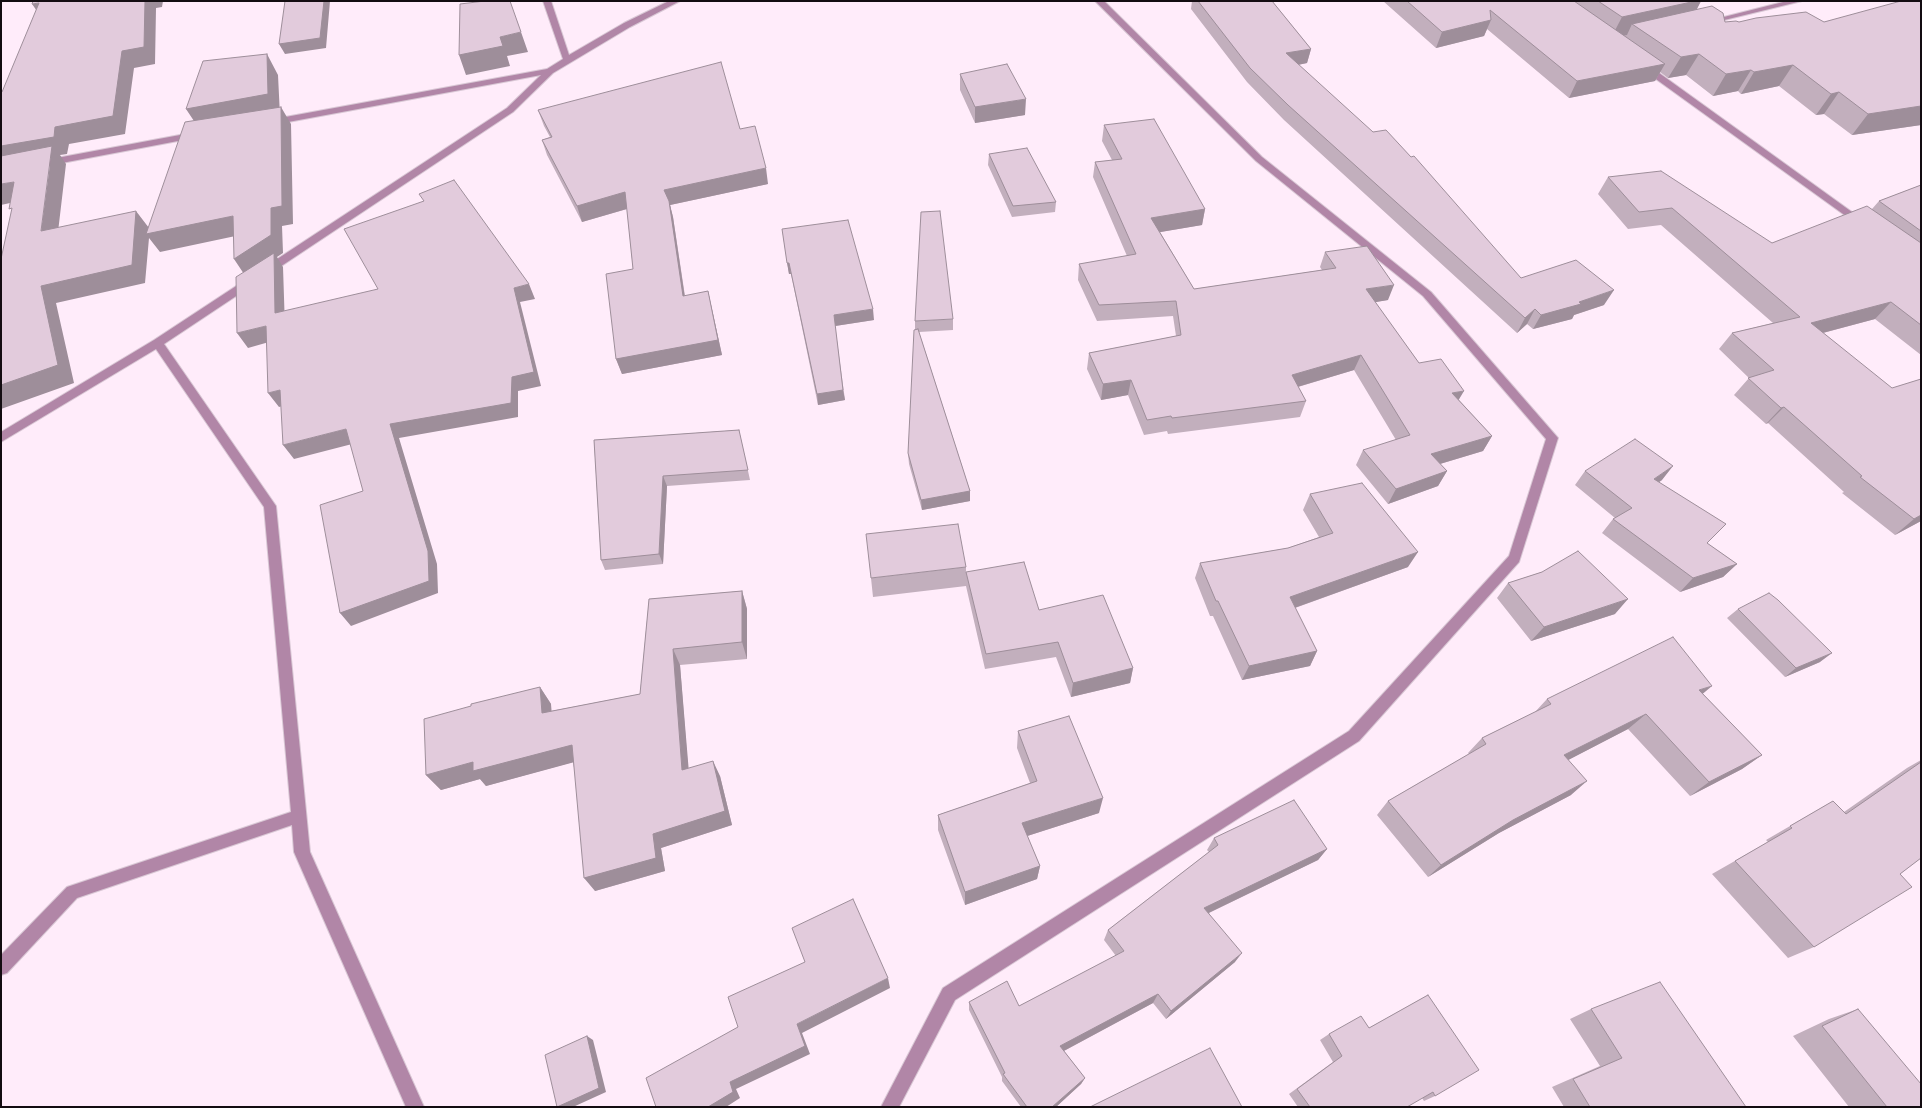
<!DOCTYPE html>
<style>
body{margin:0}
#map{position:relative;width:1922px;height:1108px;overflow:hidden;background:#ffecfa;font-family:Lora,serif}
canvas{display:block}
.frame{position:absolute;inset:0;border:2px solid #130c11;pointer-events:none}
</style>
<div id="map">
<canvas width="1922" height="1108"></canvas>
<div class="frame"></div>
</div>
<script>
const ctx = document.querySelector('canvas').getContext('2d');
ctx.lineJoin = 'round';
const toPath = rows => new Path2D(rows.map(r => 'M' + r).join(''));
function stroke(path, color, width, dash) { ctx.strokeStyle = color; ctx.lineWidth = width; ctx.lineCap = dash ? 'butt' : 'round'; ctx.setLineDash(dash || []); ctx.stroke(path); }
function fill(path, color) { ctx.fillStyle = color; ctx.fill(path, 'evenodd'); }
const minor = toPath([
 [543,1,551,1,569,55,624,23,669,1,680,1,630,27,553,73,513,112,164,344,276,506,310,852,424,1107,406,1107,294,852,292,825,77,898,7,973,1,975,1,955,67,887,291,812,264,507,156,349,1,442,1,432,154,340,507,108,541,75,272,125,269,124,269,120,547,69,563,59,543,1],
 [1095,1,1104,1,1262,157,1431,292,1558,438,1519,562,1359,741,955,1000,899,1107,881,1107,943,988,1349,731,1509,556,1546,439,1423,296,1256,161,1095,1],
 [1787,1,1802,1,1708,24,1704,22,1787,1],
 [1642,65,1648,65,1863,220,1863,224,1857,224,1642,69,1642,65],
 [196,132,200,135,199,137,46,166,41,163,46,160,196,132]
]);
stroke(minor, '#d9c8d5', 2);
fill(minor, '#b186a7');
fill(toPath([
 [1192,1,1272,1,1311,49,1307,63,1298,65,1521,278,1604,305,1574,315,1572,319,1533,329,1527,324,1517,333,1284,120,1247,82,1191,9],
 [1383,1,1701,1,1697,9,1725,22,1824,22,1921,1,1921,125,1852,135,1824,114,1816,115,1779,86,1741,94,1738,91,1713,96,1686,75,1668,78,1660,72,1655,81,1569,98,1487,29,1484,36,1436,48],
 [960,74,1025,115,975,123,960,90],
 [538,110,740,129,768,184,670,205,673,217,685,296,708,291,722,355,622,374,616,359,633,269,627,209,582,222,547,155,542,140,550,137,544,126],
 [1104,125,1205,209,1202,225,1160,232,1194,289,1322,270,1320,267,1325,252,1388,300,1375,302,1419,363,1459,400,1492,436,1483,451,1440,464,1447,471,1438,486,1388,504,1356,465,1363,450,1396,440,1354,370,1298,387,1306,401,1300,417,1168,434,1167,431,1144,435,1128,395,1101,400,1087,369,1089,353,1176,336,1173,316,1097,321,1078,280,1079,264,1127,256,1093,177,1095,162,1112,160,1102,141],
 [989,154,1056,202,1055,212,1012,217,988,165],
 [1608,177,1772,243,1872,209,1879,201,1921,185,1921,355,1875,319,1823,333,1921,521,1895,535,1842,493,1844,492,1768,423,1766,424,1734,395,1749,378,1719,349,1732,333,1773,323,1661,225,1628,229,1598,194],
 [782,229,874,320,835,326,845,400,818,405,791,274,789,274],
 [953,319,953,330,919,332,970,491,970,501,922,510,909,464,908,453,915,329,915,321],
 [739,430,750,480,667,486,663,564,605,570,601,560,594,440],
 [1585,471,1662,480,1659,482,1707,543,1737,564,1723,577,1680,592,1602,533,1613,519,1615,518,1575,485],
 [1310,494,1408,567,1295,608,1317,651,1310,666,1242,680,1213,616,1210,616,1195,578,1200,563,1288,548,1319,537,1303,510],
 [966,567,966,572,1039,610,1133,668,1130,683,1071,697,1056,657,985,669,966,586,873,597,871,578],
 [1542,572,1615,614,1531,641,1497,598,1508,583],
 [742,591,747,609,747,659,680,665,688,768,720,776,732,825,661,848,665,871,595,891,573,762,486,786,480,779,441,790,426,775,540,687,551,704,551,711,640,694,649,599],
 [1738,609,1820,662,1785,677,1727,618],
 [1703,694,1762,755,1742,769,1690,796,1628,729,1568,760,1571,795,1499,833,1428,877,1377,815,1388,801,1469,754,1468,753,1482,738,1535,712,1547,699],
 [1018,731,1099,813,1027,836,1040,866,1037,879,965,905,938,830,938,815,1030,783,1017,748],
 [1921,760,1921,858,1900,874,1814,947,1788,958,1712,874,1768,842,1766,840,1833,801,1844,812,1907,768],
 [1214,838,1327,849,1318,860,1209,913,1235,962,1166,1019,1153,1003,1064,1051,1085,1078,1081,1084,1056,1107,1021,1107,1002,1081,1002,1077,969,1010,969,1002,1019,1006,1116,956,1104,940,1108,930,1209,852,1207,850],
 [1428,995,1435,1096,1424,1101,1422,1098,1407,1107,1298,1107,1289,1094,1333,1062,1320,1040,1329,1034,1369,1028],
 [1591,1009,1746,1107,1564,1107,1552,1087,1600,1066,1570,1019],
 [1858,1009,1921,1107,1849,1107,1793,1036,1829,1019]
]), '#c2afbd');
fill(toPath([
 [145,1,163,1,162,7,156,8,155,64,134,68,125,134,69,144,67,154,60,155,66,164,56,249,41,231,51,157,1,166,1,146,55,127,122,51],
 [324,1,330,1,326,48,285,54,279,44],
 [1696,1,1701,1,1691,20,1632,24,1627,35,1611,38,1622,17],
 [39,3,44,21,32,4],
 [1491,20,1484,36,1436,48,1442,32],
 [521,32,528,52,507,56,510,66,466,75,459,55,500,37],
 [1311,49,1307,63,1282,68,1286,53],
 [267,54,278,75,280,116,200,130,186,109],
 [1699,54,1686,75,1668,78,1681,57],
 [1665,64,1655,81,1569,98,1577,81],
 [1793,65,1779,86,1741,94,1754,72],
 [1751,70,1738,91,1713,96,1726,74],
 [1839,92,1824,114,1816,115,1831,94],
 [1026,99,1025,115,975,123,975,107],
 [1921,106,1921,125,1852,135,1868,114],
 [281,107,291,124,293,224,282,226,283,253,277,257,283,267,285,328,275,313,246,277,234,259,271,208],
 [766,168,768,184,670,205,673,217,687,312,683,296,664,190],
 [14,182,28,199,1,205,1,184],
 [625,192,630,208,582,222,577,206],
 [1205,209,1202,225,1149,234,1151,218],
 [136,211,149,228,233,216,245,234,160,252,149,238,145,283,56,303,74,383,1,409,1,385,41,286],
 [787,263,789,263,791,274,789,274],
 [529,284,535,299,520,302,541,386,518,391,518,417,399,438,437,564,438,593,351,626,340,613,390,424,512,377,514,288],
 [1394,285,1388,300,1359,305,1366,289],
 [1614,290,1604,305,1574,315,1572,319,1533,329,1541,315],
 [708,291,722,355,622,374,616,359],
 [1891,302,1875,319,1796,340,1811,323],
 [873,309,874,320,835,326,834,315],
 [1535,309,1527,324,1517,333,1525,318],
 [266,326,276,340,248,348,237,333],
 [1361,355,1354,370,1287,390,1292,375],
 [1131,380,1128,395,1101,400,1103,384],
 [280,390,290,404,279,407,268,393],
 [843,390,845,400,818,405,817,394],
 [1464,391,1455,406,1452,393],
 [1784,407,1768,423,1766,424,1781,408],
 [346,429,356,443,294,459,283,445],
 [1492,436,1483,451,1423,469,1431,454],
 [1673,466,1662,480,1643,493,1654,479],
 [1447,471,1438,486,1388,504,1396,489],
 [663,476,667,486,663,564,659,554],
 [970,491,970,501,922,510,921,500],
 [1921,515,1921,521,1895,535,1914,519],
 [1418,552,1408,567,1283,612,1290,597],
 [1737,564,1723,577,1680,592,1693,578],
 [742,591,747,609,747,659,742,642],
 [1628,599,1615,614,1531,641,1544,627],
 [673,649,680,665,690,785,682,770],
 [1317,651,1310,666,1242,680,1249,666],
 [1832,653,1820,662,1785,677,1796,668],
 [1133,668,1130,683,1071,697,1073,683],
 [1712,686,1693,702,1699,690],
 [540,687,551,704,553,729,542,713],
 [1646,714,1628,729,1549,770,1564,755],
 [572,745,582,760,486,786,480,779,441,790,426,775,473,762],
 [1762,755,1742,769,1690,796,1709,782],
 [713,761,720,776,732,825,661,848,665,871,595,891,584,878,653,834],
 [1587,781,1571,795,1499,833,1428,877,1441,865,1513,820],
 [1103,798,1099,813,1021,838,1022,823],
 [1327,849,1318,860,1198,918,1204,908],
 [1040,866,1037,879,965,905,965,892],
 [1242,953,1235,962,1166,1019,1171,1011],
 [888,978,890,988,802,1033,810,1054,736,1089,740,1098,726,1107,708,1107,730,1082,797,1024],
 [1158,994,1153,1003,1058,1054,1060,1046],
 [587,1036,593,1040,606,1092,573,1107,558,1107],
 [1085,1078,1081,1084,1056,1107,1052,1107]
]), '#9e8e9a');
const building = toPath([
 [33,1,145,1,144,47,122,51,113,116,55,127,54,137,1,146,1,93,2,92,39,3,32,4,33,1],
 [285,1,324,1,320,38,279,44,285,1],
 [485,1,510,1,521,32,500,37,503,46,459,55,460,4,485,1],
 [1198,1,1272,1,1311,49,1286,53,1373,132,1386,130,1411,157,1414,156,1521,278,1576,260,1614,290,1579,302,1581,304,1541,315,1535,309,1525,318,1288,105,1250,68,1198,1],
 [1407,1,1574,1,1665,64,1577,81,1490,10,1491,20,1442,32,1407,1],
 [1598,1,1696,1,1622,17,1598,1],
 [1901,1,1921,1,1921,106,1868,114,1839,92,1831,94,1793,65,1754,72,1751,70,1726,74,1699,54,1681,57,1632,24,1712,6,1723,13,1725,22,1736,21,1739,22,1756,18,1806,12,1824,22,1901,1],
 [267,54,268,94,186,109,203,61,267,54],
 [721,62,740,129,755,126,766,168,664,190,669,201,683,296,708,291,718,340,616,359,606,274,633,269,625,192,577,206,542,140,552,137,538,110,721,62],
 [1007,64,1026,99,975,107,960,74,1007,64],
 [281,107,282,206,271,208,271,235,234,259,233,216,146,234,185,122,281,107],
 [1154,119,1205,209,1151,218,1194,289,1336,268,1325,252,1367,246,1394,285,1366,289,1419,363,1441,359,1464,391,1452,393,1492,436,1431,454,1447,471,1396,489,1363,450,1410,435,1361,355,1292,375,1306,401,1172,418,1171,416,1147,420,1131,380,1103,384,1089,353,1181,335,1176,301,1099,305,1079,264,1136,254,1095,162,1122,159,1104,125,1154,119],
 [52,146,41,231,136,211,132,265,41,286,58,365,1,385,1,259,12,208,9,209,14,182,1,184,1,156,52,146],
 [1027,148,1056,202,1013,206,989,154,1027,148],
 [1661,171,1772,243,1867,206,1921,243,1921,325,1891,302,1811,323,1892,388,1921,379,1921,515,1914,519,1860,477,1862,476,1784,407,1781,408,1748,378,1774,370,1732,333,1800,317,1672,208,1639,212,1608,177,1661,171],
 [454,180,529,284,514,288,534,372,512,377,511,403,390,424,428,551,429,581,340,613,320,505,363,491,346,429,283,445,280,390,268,393,266,326,237,333,236,277,274,253,275,313,378,289,344,229,424,201,419,194,454,180],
 [1921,185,1921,231,1879,201,1921,185],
 [940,211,953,319,915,321,921,212,940,211],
 [848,220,873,309,834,315,843,390,817,394,789,263,787,263,782,229,848,220],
 [918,329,970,491,921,500,908,453,914,330,918,329],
 [739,430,748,470,663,476,659,554,601,560,594,440,739,430],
 [1635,439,1673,466,1654,479,1726,524,1707,543,1737,564,1693,578,1613,519,1632,508,1585,471,1635,439],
 [1362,483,1418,552,1290,597,1317,651,1249,666,1218,601,1216,601,1200,563,1288,548,1333,533,1310,494,1362,483],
 [958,524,966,567,871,578,866,534,958,524],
 [1578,551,1628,599,1544,627,1508,583,1542,572,1578,551],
 [1024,562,1039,610,1103,595,1133,668,1073,683,1058,642,986,654,966,572,1024,562],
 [742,591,742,642,673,649,682,770,713,761,725,811,653,834,656,858,584,878,572,745,473,771,473,762,426,775,424,719,471,706,471,704,540,687,542,713,640,694,649,599,742,591],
 [1769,593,1778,600,1832,653,1796,668,1738,609,1769,593],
 [1673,637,1712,686,1699,690,1762,755,1709,782,1646,714,1564,755,1587,781,1513,820,1441,865,1388,801,1486,744,1482,738,1551,704,1547,699,1673,637],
 [1069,716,1103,798,1022,823,1040,866,965,892,938,815,1037,781,1018,731,1069,716],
 [1921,762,1921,858,1900,874,1912,887,1814,947,1735,861,1792,828,1790,826,1833,801,1846,814,1921,762],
 [1294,800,1327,849,1204,908,1242,953,1171,1011,1158,994,1060,1046,1085,1078,1052,1107,1027,1107,1003,1074,1005,1073,969,1002,1007,981,1019,1006,1124,951,1108,930,1218,845,1214,838,1294,800],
 [853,899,888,978,797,1024,805,1046,730,1082,733,1092,708,1107,656,1107,646,1078,738,1027,728,997,805,962,792,928,853,899],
 [1660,982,1746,1107,1590,1107,1573,1079,1622,1058,1591,1009,1660,982],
 [1428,995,1479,1070,1435,1096,1433,1092,1407,1107,1310,1107,1297,1089,1342,1056,1329,1034,1361,1016,1369,1028,1428,995],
 [1858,1009,1921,1084,1921,1107,1887,1107,1822,1026,1858,1009],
 [587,1036,599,1088,557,1107,545,1055,587,1036],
 [1210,1048,1242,1107,1090,1107,1210,1048]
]);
fill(building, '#e2cbdc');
stroke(building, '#9e8e9a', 1);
</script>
